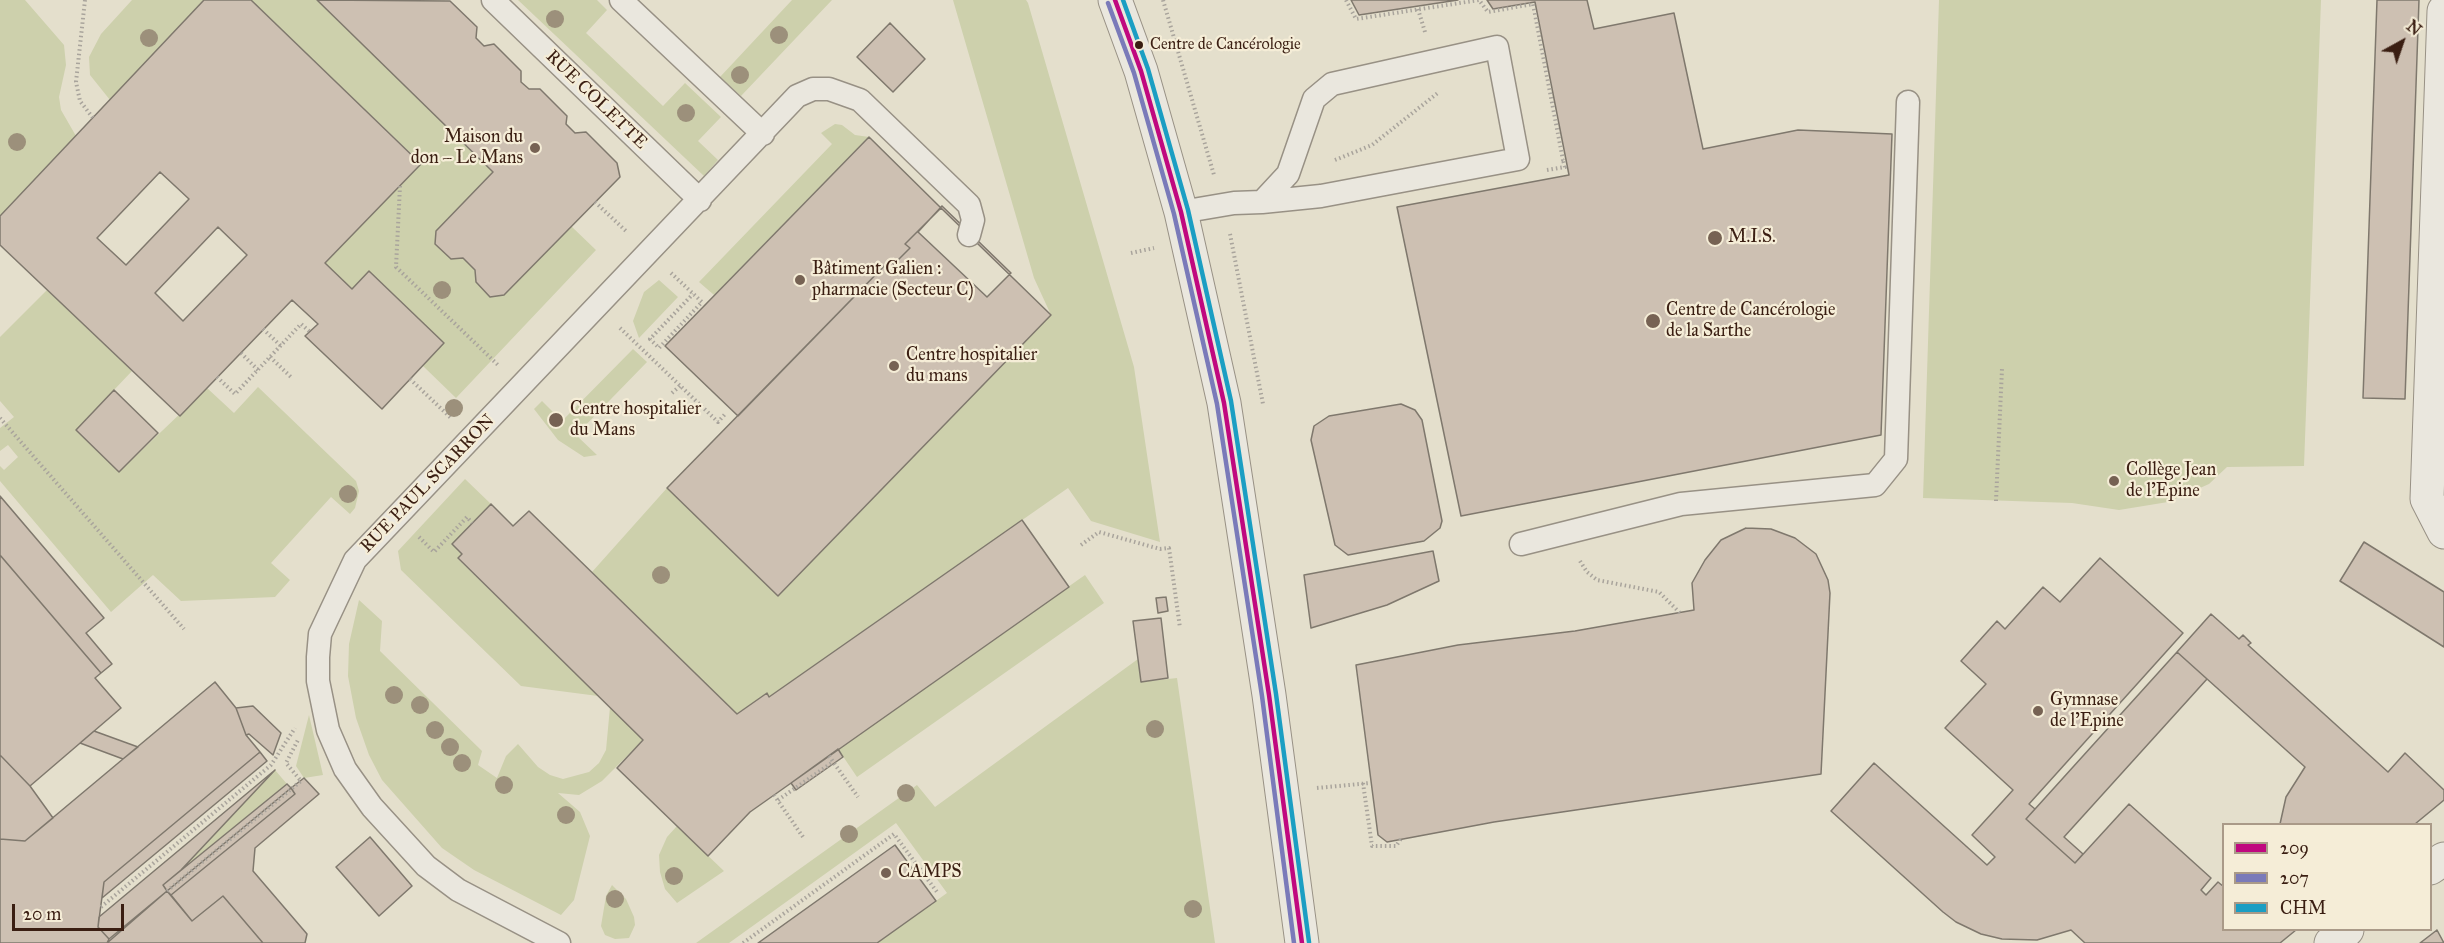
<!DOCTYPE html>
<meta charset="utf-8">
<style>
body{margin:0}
#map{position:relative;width:2444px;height:943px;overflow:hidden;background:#e4dfcc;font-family:"IM FELL Great Primer",serif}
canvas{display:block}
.legend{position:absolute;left:2222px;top:823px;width:210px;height:108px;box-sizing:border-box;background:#f5edd7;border:2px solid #aa9a88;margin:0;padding:8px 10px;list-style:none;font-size:18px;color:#3a1e12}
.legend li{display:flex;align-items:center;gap:12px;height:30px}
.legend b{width:30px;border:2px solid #aa9a88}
.north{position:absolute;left:2372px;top:12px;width:60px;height:60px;-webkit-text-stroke:4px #f5edd7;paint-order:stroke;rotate:40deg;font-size:16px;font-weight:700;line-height:24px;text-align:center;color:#3a1e12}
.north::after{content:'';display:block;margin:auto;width:21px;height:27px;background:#3a1e12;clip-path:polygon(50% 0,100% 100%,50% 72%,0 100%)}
.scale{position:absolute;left:12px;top:904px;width:112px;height:27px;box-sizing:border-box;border:3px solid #3a1e12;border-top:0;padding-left:8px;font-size:18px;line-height:21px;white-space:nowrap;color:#3a1e12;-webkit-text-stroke:4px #f5edd7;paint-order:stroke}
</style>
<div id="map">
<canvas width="2444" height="943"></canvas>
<ul class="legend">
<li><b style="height:8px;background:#c0087f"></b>209</li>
<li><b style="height:8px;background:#7a7ab9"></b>207</li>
<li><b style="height:8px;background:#1b9ec3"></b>CHM</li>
</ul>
<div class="north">N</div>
<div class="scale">20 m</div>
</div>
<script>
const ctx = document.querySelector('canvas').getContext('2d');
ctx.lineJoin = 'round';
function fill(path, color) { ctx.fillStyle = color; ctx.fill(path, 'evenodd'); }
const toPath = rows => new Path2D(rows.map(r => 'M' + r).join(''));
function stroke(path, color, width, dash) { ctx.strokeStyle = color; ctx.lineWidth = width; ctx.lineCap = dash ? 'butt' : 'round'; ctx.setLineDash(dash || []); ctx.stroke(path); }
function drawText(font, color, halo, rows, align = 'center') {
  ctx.font = font + ' "IM FELL Great Primer",serif'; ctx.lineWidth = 4.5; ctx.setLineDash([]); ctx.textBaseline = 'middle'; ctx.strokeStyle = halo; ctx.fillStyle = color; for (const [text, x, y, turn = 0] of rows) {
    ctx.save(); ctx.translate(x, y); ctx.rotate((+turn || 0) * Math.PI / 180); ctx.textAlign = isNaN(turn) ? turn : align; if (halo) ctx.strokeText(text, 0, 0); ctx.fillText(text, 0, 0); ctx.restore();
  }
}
fill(toPath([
 [0,0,25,0,64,45,66,65,59,97,61,110,76,136,0,216],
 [132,0,204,0,110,100,90,75,89,57,101,34],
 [251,0,317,0,493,172,436,231,435,244,463,258,475,270,476,282,490,296,571,226,596,250,456,398,423,366,444,343,370,272,352,289,325,263,421,163],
 [518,0,597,0,607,10,586,33,663,106,685,83,721,117,698,141,718,160,704,176],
 [792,0,832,0,741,96,720,77],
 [953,0,1026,0,1028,3,1134,367,1160,542,1091,521,1068,488,769,697,767,694,737,714,592,572,667,488,778,596,1051,315,1034,278],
 [1939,0,2321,0,2304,466,2227,467,2209,484,2168,502,2119,510,2072,503,1923,498],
 [835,124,842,125,855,135,869,137,714,295,699,282,832,144,821,133],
 [659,280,678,297,639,338,633,321,644,292],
 [47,290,132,371,76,430,119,472,207,388,234,413,258,387,356,481,359,491,355,508,350,514,331,497,271,563,290,580,275,597,181,601,153,575,111,612,0,481,0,466,4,470,18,457,8,445,0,451,0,428,14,417,0,401,0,337],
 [633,349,647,362,576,435,597,455,584,457,558,440,534,409,542,401,562,421],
 [465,479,491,504,452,544,462,554,458,559,598,696,521,686,401,570,398,551],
 [1085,575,1104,603,857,777,838,749],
 [359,600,382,621,380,651,482,751,478,765,497,778,506,756,518,744,538,767,550,775,563,779,589,772,599,763,606,750,610,707,643,740,602,781,579,795,558,793,580,812,590,836,574,900,561,915,474,870,442,848,382,780,369,755,356,718,348,676,349,644],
 [1138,659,1141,682,1177,678,1215,943,877,943,947,893,896,823,729,943,696,943,917,785,935,807],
 [309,715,323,775,304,778,296,766],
 [275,770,287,784,181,870],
 [677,826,724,871,677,903,665,889,660,872,659,855,667,837],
 [612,885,626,899,634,917,635,925,629,938,615,939,605,935,601,926,606,896]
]), '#cdd0ac');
const building = toPath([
 [204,0,251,0,421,164,325,263,352,289,369,271,444,343,382,409,305,336,318,324,292,300,180,416,0,245,0,216,204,0],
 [160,172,189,199,126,265,97,238,160,172],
 [218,227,247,255,183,321,155,293,218,227],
 [317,0,450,1,477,27,476,38,484,46,494,44,521,71,521,82,529,89,540,89,567,116,566,124,575,133,586,132,617,163,620,177,504,295,490,297,476,282,475,270,463,258,451,259,435,244,436,231,493,172,317,0],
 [1351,0,1458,0,1359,15,1351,0],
 [1487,0,1587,0,1594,29,1674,13,1703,149,1798,130,1892,134,1881,435,1461,516,1397,207,1569,175,1535,2,1493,9,1487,0],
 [2377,0,2419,0,2405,399,2363,398,2377,0],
 [890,23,925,59,893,92,857,57,890,23],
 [869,137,941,208,905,244,910,248,894,264,890,260,738,416,665,346,869,137],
 [942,206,1011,273,987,297,918,232,942,206],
 [941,208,1051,315,778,596,667,488,890,260,894,264,910,248,905,244,941,208],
 [114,390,158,433,119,472,76,430,114,390],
 [1401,404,1415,410,1422,420,1442,521,1440,528,1424,541,1348,555,1335,545,1311,440,1314,426,1329,416,1401,404],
 [0,496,104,618,86,633,112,664,101,673,0,555,0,496],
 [491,504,513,526,529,511,737,714,767,693,769,697,1022,520,1069,587,750,812,708,856,617,768,643,740,458,558,462,554,452,544,491,504],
 [1746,528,1771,529,1795,538,1816,554,1828,580,1830,593,1821,774,1494,822,1387,842,1378,835,1356,665,1458,645,1575,631,1694,610,1692,583,1705,560,1721,540,1746,528],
 [2364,542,2444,592,2444,647,2340,581,2364,542],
 [1433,551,1439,581,1387,605,1311,628,1304,575,1433,551],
 [0,555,101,673,95,678,121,708,30,786,0,755,0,555],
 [2100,558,2183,633,2029,804,2035,809,2026,819,2075,863,2129,804,2211,878,2201,890,2206,895,2218,882,2224,887,2224,930,2296,930,2280,943,2085,943,2071,930,2037,940,2002,939,1981,934,1956,922,1943,912,1831,811,1874,763,1987,865,1995,857,1972,835,2013,790,1945,728,1986,684,1961,661,1997,621,2005,629,2043,587,2060,602,2100,558],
 [1166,597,1168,611,1158,613,1156,598,1166,597],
 [2211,614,2239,639,2243,635,2251,643,2248,645,2388,772,2405,753,2444,790,2444,800,2415,824,2280,824,2286,797,2305,767,2177,652,2211,614],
 [1161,618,1168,678,1141,682,1133,621,1161,618],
 [2177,652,2207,679,2064,837,2083,854,2075,863,2026,819,2177,652],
 [215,682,236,708,246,735,260,752,104,882,98,927,109,939,107,943,0,943,0,839,25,841,215,682],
 [253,706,281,733,273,755,249,734,246,735,236,708,253,706],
 [94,731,138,747,123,759,80,743,94,731],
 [838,749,843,757,796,790,791,783,838,749],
 [260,752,267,761,102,898,104,882,260,752],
 [0,755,30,786,53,818,25,841,0,839,0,755],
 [275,770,181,870,163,885,167,891,109,939,98,927,99,917,275,770],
 [304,778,319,794,255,848,253,871,307,934,305,943,263,943,223,896,192,921,171,895,295,794,291,788,304,778],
 [287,784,291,788,167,891,163,885,287,784],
 [291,788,295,794,171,895,167,891,291,788],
 [370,837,412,886,379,916,336,867,370,837],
 [895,845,936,901,877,943,758,943,895,845],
 [167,891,192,921,223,896,263,943,107,943,167,891],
 [2437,930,2444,943,2420,943,2437,930]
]);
fill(building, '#cdc0b2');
stroke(building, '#7f786d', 1.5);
const lane = toPath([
 [493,0,700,200],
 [621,0,763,134],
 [1181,212,1234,203,1262,202,1321,196,1518,159,1497,47,1332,84,1314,99,1288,174,1262,202],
 [1521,544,1681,504,1875,485,1896,459,1908,102],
 [559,943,458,890,426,866,372,807,345,769,328,730,318,681,318,657,320,634,355,560,797,96,813,89,829,89,860,100,969,205,973,220,969,235]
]);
const street = toPath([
 [1115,0,1141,71,1181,212,1224,403,1269,695,1302,943],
 [2444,11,2427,499,2444,532],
 [2430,868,2444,859],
 [2331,943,2347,930]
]);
stroke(lane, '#989185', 25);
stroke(street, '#989185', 35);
stroke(toPath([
 [85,0,76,82,80,101,93,118],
 [1163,0,1214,175],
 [1346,0,1356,19,1479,0,1488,12,1533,4,1563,160,1566,161],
 [1418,9,1425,32],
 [1335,160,1372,145,1439,92],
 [1547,170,1565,167,1563,160],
 [400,186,396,267,499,366],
 [595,202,626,231],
 [1230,234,1263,404],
 [1131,253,1154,248],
 [671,273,702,302,659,348,650,339,693,294],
 [620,328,718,422,726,413],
 [263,329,281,346],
 [241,353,258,370],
 [270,357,292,378],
 [217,377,235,394,301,324,310,332],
 [410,379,451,418],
 [672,393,680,386],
 [0,418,184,629],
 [1996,501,2002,369],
 [419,537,434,552,467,517,472,523],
 [1081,545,1099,532,1160,549,1169,548,1180,628],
 [1580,561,1587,572,1597,580,1659,592,1680,613],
 [829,756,858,797],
 [1363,783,1372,846,1396,846,1402,837],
 [1317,788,1370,783],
 [774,795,803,837],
 [778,800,833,762],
 [167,891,301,781,286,763,299,738],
 [101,907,271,765,295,728],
 [743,943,894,834,937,892]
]), '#a9a49c', 4, [1.5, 3]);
stroke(lane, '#eae7de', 22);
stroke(street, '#eae7de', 33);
stroke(toPath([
 [1115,0,1141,71,1181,212,1224,403,1269,695,1302,943]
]), '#c0087f', 4.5);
stroke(toPath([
 [1108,3,1134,73,1174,214,1217,404,1262,696,1294,943]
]), '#7a7ab9', 4.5);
stroke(toPath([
 [1123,0,1148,69,1188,210,1231,401,1276,694,1309,942]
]), '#1b9ec3', 4.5);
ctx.fillStyle = '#9c907b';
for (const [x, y] of [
 [555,19],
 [779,35],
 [149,38],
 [740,75],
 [686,113],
 [17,142],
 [442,290],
 [454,408],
 [348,494],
 [661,575],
 [394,695],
 [420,705],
 [1155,729],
 [435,730],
 [450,747],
 [462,763],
 [504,785],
 [906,793],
 [566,815],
 [849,834],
 [674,876],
 [615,899],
 [1193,909]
]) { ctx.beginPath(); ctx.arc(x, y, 9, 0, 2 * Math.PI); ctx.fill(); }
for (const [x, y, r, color] of [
 [1139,45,5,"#3a1e12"],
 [535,148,6,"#766253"],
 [1715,238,8,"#766253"],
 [800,280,6,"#766253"],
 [1653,321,8,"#766253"],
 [894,366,6,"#766253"],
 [556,420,8,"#766253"],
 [2114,481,6,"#766253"],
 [2038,711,6,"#766253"],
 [886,873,6,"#766253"]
]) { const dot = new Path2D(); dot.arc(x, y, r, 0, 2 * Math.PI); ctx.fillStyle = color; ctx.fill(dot); stroke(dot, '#f5edd7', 2); }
drawText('16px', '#3a1e12', '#f5edd7', [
 ["Centre de Cancérologie",1150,45]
], 'left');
drawText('18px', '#3a1e12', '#f5edd7', [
 ["RUE COLETTE",596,100,44],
 ["RUE PAUL SCARRON",428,484,-46]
]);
drawText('18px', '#3a1e12', '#f5edd7', [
 ["Maison du",523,138,"right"],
 ["don – Le Mans",523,159,"right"],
 ["M.I.S.",1728,238],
 ["Bâtiment Galien :",812,270],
 ["pharmacie (Secteur C)",812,291],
 ["Centre de Cancérologie",1666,311],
 ["de la Sarthe",1666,332],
 ["Centre hospitalier",906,356],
 ["du mans",906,377],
 ["Centre hospitalier",570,410],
 ["du Mans",570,431],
 ["Collège Jean",2126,471],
 ["de l'Epine",2126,492],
 ["Gymnase",2050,701],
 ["de l'Epine",2050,722],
 ["CAMPS",898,873]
], 'left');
</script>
